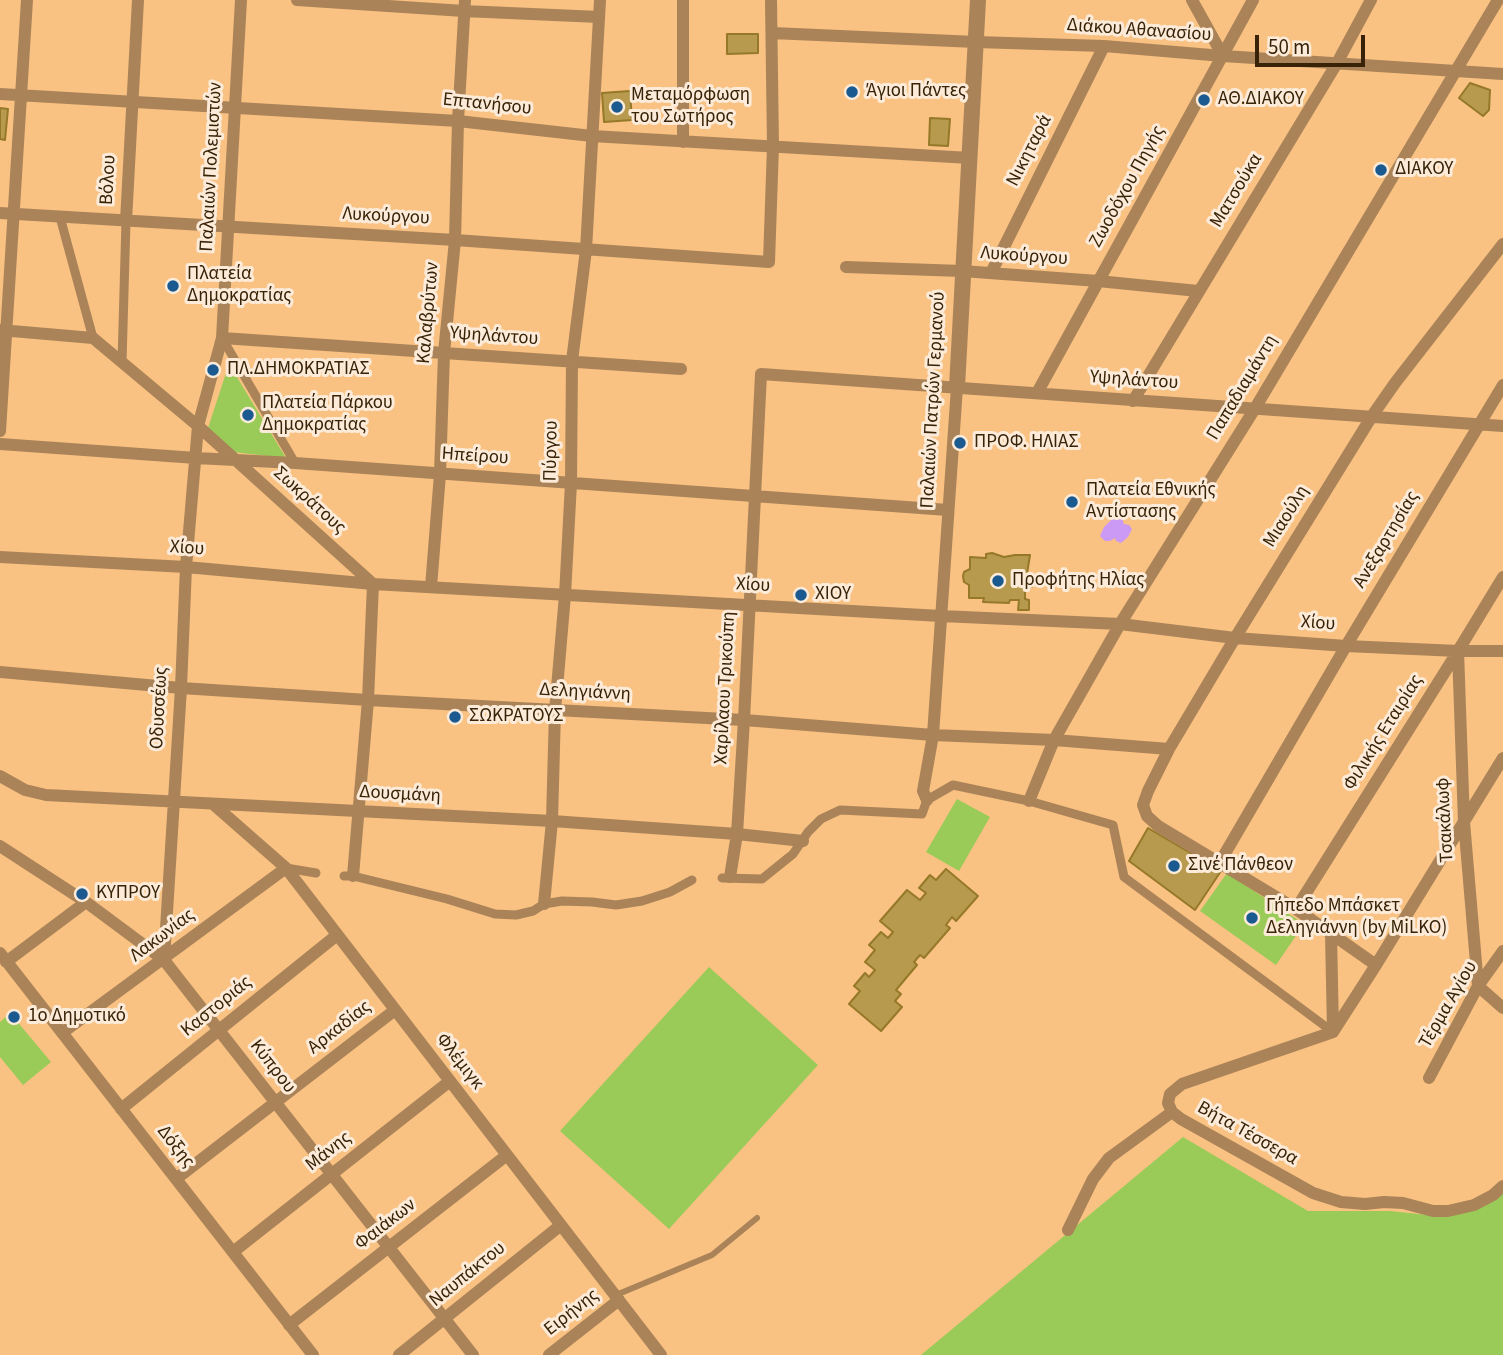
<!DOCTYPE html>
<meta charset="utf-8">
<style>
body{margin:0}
#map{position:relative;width:1503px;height:1355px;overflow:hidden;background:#f9c182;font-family:"Source Sans 3",sans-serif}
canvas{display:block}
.scale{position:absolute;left:1255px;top:35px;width:110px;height:32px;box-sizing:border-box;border:4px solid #382308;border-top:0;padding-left:9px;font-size:21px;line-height:24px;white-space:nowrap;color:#382308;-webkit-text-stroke:5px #fcebd8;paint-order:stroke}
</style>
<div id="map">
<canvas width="1503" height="1355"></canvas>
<div class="scale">50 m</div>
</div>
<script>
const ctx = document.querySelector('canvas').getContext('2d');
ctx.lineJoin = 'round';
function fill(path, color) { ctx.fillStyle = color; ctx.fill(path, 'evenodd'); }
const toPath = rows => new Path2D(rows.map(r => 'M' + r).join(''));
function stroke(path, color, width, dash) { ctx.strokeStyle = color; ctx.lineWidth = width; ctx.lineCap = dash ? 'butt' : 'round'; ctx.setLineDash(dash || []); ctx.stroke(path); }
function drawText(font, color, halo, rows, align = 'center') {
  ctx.font = font + ' "Source Sans 3",sans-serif'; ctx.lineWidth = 6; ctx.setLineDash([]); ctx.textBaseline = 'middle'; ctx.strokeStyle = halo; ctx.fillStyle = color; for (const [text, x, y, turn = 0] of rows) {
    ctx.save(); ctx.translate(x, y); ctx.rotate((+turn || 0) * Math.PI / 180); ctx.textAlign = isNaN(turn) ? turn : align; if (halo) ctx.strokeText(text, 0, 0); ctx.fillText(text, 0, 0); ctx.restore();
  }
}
fill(toPath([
 [229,364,286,458,233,452,208,428],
 [957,799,990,817,959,871,926,852],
 [1227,873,1304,924,1276,965,1200,911],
 [709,967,818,1065,669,1229,560,1131],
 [10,1013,51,1062,23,1085,0,1057,0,1022],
 [1183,1137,1308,1211,1390,1211,1447,1217,1503,1193,1503,1355,921,1355]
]), '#9acb58');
fill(toPath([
 [1116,515,1121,516,1124,524,1129,525,1132,529,1128,537,1121,543,1116,541,1115,538,1110,541,1105,541,1100,536,1104,527]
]), '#cb9af4');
const building = toPath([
 [727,34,758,34,758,53,727,54,727,34],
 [1470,83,1490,90,1489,110,1483,116,1459,98,1470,83],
 [630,91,632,120,604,122,602,93,630,91],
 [0,108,8,109,5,140,0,139,0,108],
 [930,118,950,119,948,146,929,145,930,118],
 [992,553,1004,557,1015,555,1030,555,1027,574,1032,575,1032,587,1025,586,1025,599,1029,600,1029,610,1018,610,1019,600,1010,600,1009,603,983,602,984,598,969,598,969,585,964,582,963,576,964,572,970,569,970,557,986,558,986,554,992,553],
 [1148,828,1221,871,1195,910,1129,861,1148,828],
 [946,869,978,896,956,921,952,917,946,925,950,928,924,958,920,955,914,962,917,965,896,990,901,994,895,1001,902,1007,881,1031,849,1004,860,991,854,986,865,973,869,977,875,970,865,962,875,950,869,945,881,932,888,938,893,932,880,921,907,890,920,900,926,893,919,888,930,875,936,880,946,869]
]);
fill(building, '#b79a4d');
stroke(building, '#957929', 2);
stroke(toPath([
 [616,1295,712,1255,757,1218]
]), '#aa8358', 6);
stroke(toPath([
 [60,217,93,338],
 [222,338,295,463],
 [122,362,126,221],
 [286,868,316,873],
 [344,876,353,876,447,899,495,914,516,915,533,911,544,904,562,901,592,902,616,905,642,901,670,892,692,880],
 [722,878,762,879,793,854,808,832,821,819,840,810,922,814,927,800,953,785,1029,801,1113,825,1124,877,1333,1032]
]), '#aa8358', 9);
stroke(toPath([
 [297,0,464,11,599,17],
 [683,0,683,142],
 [1192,0,1223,56],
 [772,33,976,42,1104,46,1223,56,1503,74],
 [0,94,458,121,592,136,970,158],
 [0,213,455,240,769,262,773,146,771,0],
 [126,221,138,0],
 [846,267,962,271,1098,281,1198,291],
 [991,273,1104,46],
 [0,330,93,338,198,426,373,584],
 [222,338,681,369],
 [1037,393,1253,0],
 [1133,401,1337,63,1371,0],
 [0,431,27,0],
 [0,444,196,458,295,463,948,510],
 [0,557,186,567,373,584,941,616,1120,624,1235,638,1346,646,1458,651,1503,651],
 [431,587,440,474,444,353,455,240,458,121,465,0],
 [1458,651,1464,822,1478,986,1503,1008],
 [0,672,181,688,368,700,744,720,933,735,1054,740,1169,749],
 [0,776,25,790,46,795,552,821,737,834,803,841],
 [927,800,923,791,933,735,957,387],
 [1029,801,1054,740,1120,624,1254,410,1498,0],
 [213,804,286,868,661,1355],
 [0,846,86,902,164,960,473,1355],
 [1220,862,1346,646,1503,385],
 [353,876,368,700,373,584],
 [730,877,737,834,744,720,761,374,1503,426],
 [544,904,552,821,555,711,565,595,571,483,572,361,586,250,600,0],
 [1296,909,1458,651,1503,577],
 [1331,933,1333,1032],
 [0,953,313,1355],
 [164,960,181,688,186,567,198,426,222,338,241,0],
 [6,962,86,902],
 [1376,965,1296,909,1158,826,1147,816,1143,805,1148,791,1169,749,1235,638,1372,416,1395,383,1503,244],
 [1333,1032,1182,1084,1170,1094,1168,1103,1172,1112,1181,1119,1313,1193,1341,1202,1365,1204,1384,1202,1403,1203,1433,1211,1448,1211,1474,1205,1493,1195,1503,1186],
 [1333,1032,1376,965,1503,758],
 [62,1033,286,868],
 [1429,1078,1478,986,1503,951],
 [121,1109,337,935],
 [176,1179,395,1010],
 [1068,1230,1093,1179,1109,1158,1172,1112],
 [233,1252,450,1081],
 [289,1325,507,1155],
 [399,1355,561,1225],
 [549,1355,619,1300]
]), '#aa8358', 12);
stroke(toPath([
 [957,387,978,0]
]), '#aa8358', 16);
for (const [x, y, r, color] of [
 [852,92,7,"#1b5a90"],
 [1204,100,7,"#1b5a90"],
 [617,107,7,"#1b5a90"],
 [1381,170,7,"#1b5a90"],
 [173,286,7,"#1b5a90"],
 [213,370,7,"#1b5a90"],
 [248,415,7,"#1b5a90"],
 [960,443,7,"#1b5a90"],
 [1072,502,7,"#1b5a90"],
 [998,581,7,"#1b5a90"],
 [801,595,7,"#1b5a90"],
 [455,717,7,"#1b5a90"],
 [1174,866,7,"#1b5a90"],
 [82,894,7,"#1b5a90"],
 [1252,918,7,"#1b5a90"],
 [14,1017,7,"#1b5a90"]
]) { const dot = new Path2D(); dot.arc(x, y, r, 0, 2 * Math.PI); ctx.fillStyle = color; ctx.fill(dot); stroke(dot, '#fcebd8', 2.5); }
drawText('19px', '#382308', '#fcebd8', [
 ["Διάκου Αθανασίου",1139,31,4],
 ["Επτανήσου",487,105,6],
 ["Νικηταρά",1030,151,-63],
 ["Παλαιών Πολεμιστών",212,167,-87],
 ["Βόλου",109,180,-87],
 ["Ζωοδόχου Πηγής",1128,187,-61],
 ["Ματσούκα",1237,191,-59],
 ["Λυκούργου",386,217,3],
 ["Λυκούργου",1024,257,4],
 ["Καλαβρύτων",429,313,-85],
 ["Υψηλάντου",494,337,4],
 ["Υψηλάντου",1134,381,4],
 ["Παπαδιαμάντη",1243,388,-59],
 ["Παλαιών Πατρών Γερμανού",934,400,-87],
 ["Πύργου",552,451,-89],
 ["Ηπείρου",475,457,4],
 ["Σωκράτους",309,501,42],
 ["Μιαούλη",1287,517,-58],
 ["Ανεξαρτησίας",1387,540,-59],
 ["Χίου",187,549,4],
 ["Χίου",753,586,3],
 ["Χίου",1318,624,4],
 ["Χαρίλαου Τρικούπη",726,688,-87],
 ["Δεληγιάννη",585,693,3],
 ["Οδυσσέως",160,708,-87],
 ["Φιλικής Εταιρίας",1384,733,-58],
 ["Δουσμάνη",400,795,3],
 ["Τσακάλωφ",1446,820,-93],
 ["Λακωνίας",163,936,-37],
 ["Τέρμα Αγίου",1449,1005,-60],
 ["Καστοριάς",217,1007,-39],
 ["Αρκαδίας",340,1028,-38],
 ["Φλέμιγκ",459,1062,52],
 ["Κύπρου",272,1067,52],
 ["Βήτα Τέσσερα",1247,1134,29],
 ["Δόξης",175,1147,52],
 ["Μάνης",329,1152,-38],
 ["Φαιάκων",386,1225,-38],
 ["Ναυπάκτου",468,1275,-39],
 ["Ειρήνης",572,1313,-38]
]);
drawText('19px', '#382308', '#fcebd8', [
 ["Άγιοι Πάντες",866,92],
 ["Μεταμόρφωση",631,96],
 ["του Σωτήρος",631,118],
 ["ΑΘ.ΔΙΑΚΟΥ",1218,100],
 ["ΔΙΑΚΟΥ",1395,170],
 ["Πλατεία",187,275],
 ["Δημοκρατίας",187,297],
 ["ΠΛ.ΔΗΜΟΚΡΑΤΙΑΣ",227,370],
 ["Πλατεία Πάρκου",262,404],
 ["Δημοκρατίας",262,426],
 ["ΠΡΟΦ. ΗΛΙΑΣ",974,443],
 ["Πλατεία Εθνικής",1086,491],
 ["Αντίστασης",1086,513],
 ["Προφήτης Ηλίας",1012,581],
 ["ΧΙΟΥ",815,595],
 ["ΣΩΚΡΑΤΟΥΣ",469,717],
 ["Σινέ Πάνθεον",1188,866],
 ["ΚΥΠΡΟΥ",96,894],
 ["Γήπεδο Μπάσκετ",1266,907],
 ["Δεληγιάννη (by MiLKO)",1266,929],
 ["1ο Δημοτικό",28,1017]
], 'left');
</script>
